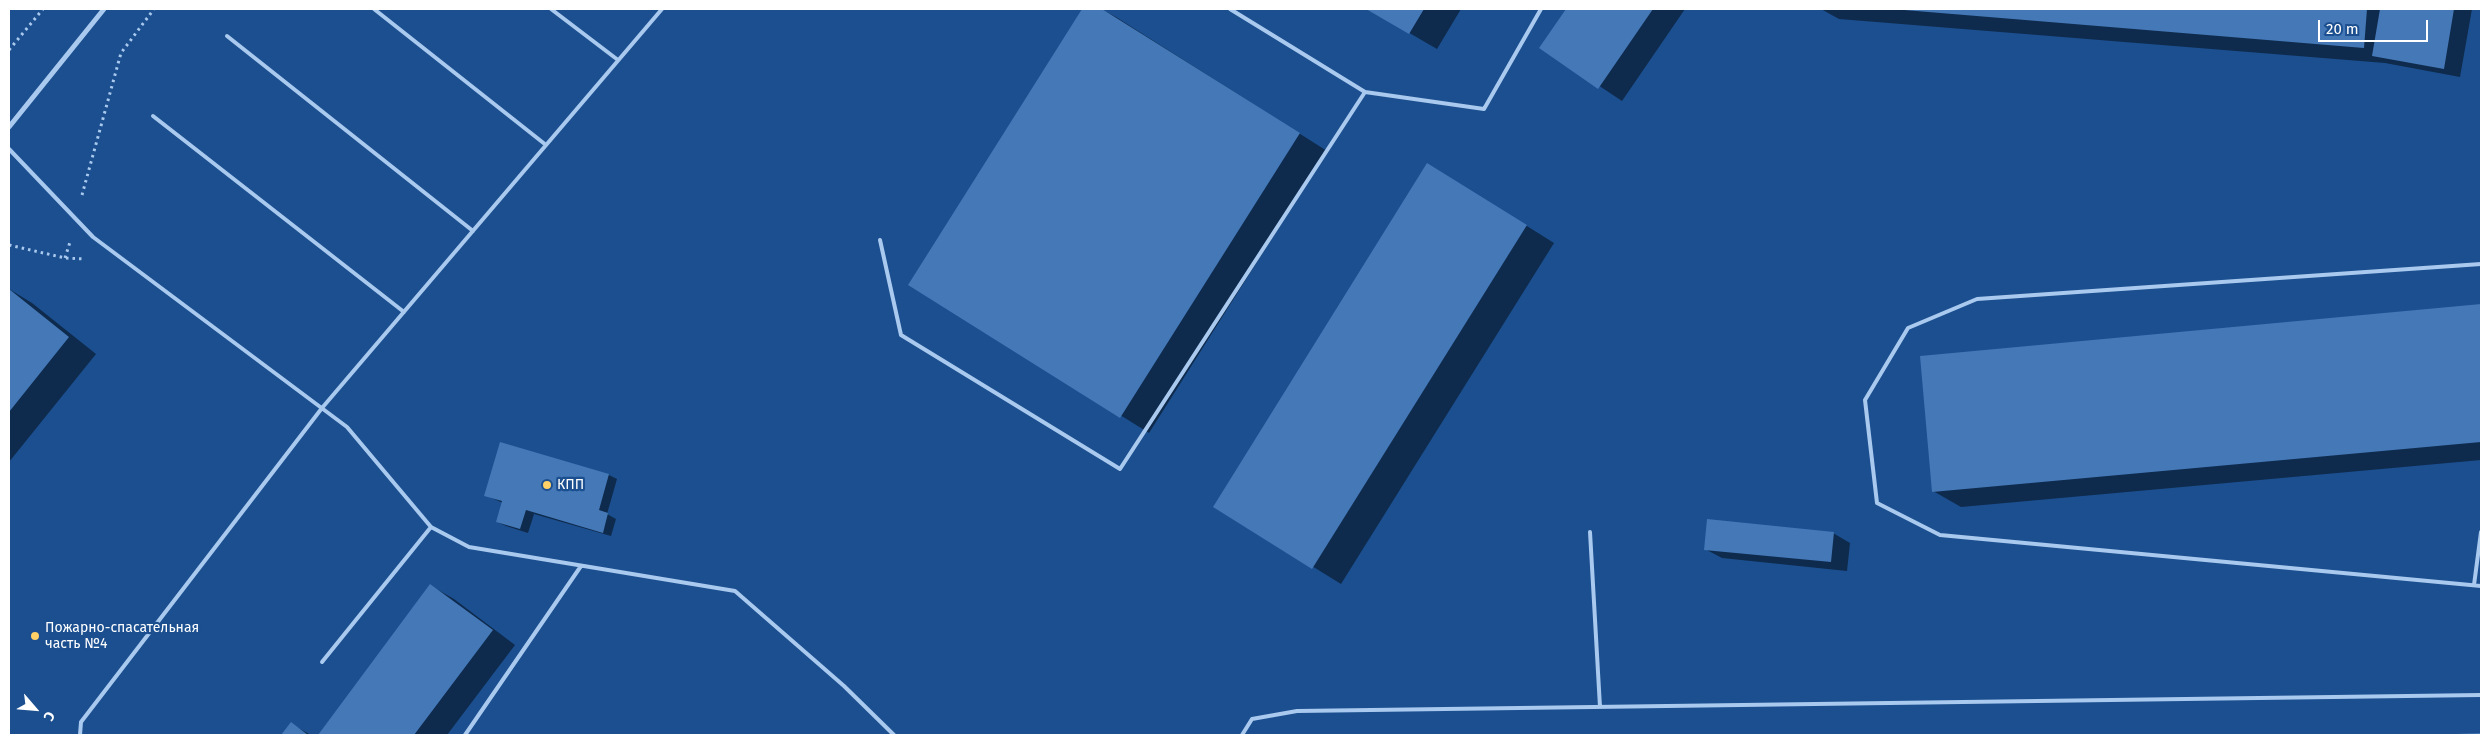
<!DOCTYPE html>
<meta charset="utf-8">
<style>
body{margin:0}
#map{position:relative;width:2490px;height:744px;overflow:hidden;background:#1b4f8f;font-family:"Fira Sans",sans-serif}
canvas{display:block}
.frame{position:absolute;inset:0;border:10px solid #fff;pointer-events:none}
.north{position:absolute;left:10px;top:684px;width:50px;height:50px;-webkit-text-stroke:4px #1b4f8f;paint-order:stroke;rotate:117deg;font-size:14px;font-weight:700;line-height:20px;text-align:center;color:#fff}
.north::after{content:'';display:block;margin:auto;width:18px;height:22px;background:#fff;clip-path:polygon(50% 0,100% 100%,50% 72%,0 100%)}
.scale{position:absolute;left:2318px;top:20px;width:110px;height:22px;box-sizing:border-box;border:2px solid #fff;border-top:0;padding-left:6px;font-size:15px;line-height:18px;white-space:nowrap;color:#fff;-webkit-text-stroke:4px #1b4f8f;paint-order:stroke}
</style>
<div id="map">
<canvas width="2490" height="744"></canvas>
<div class="frame"></div>
<div class="north">С</div>
<div class="scale">20 m</div>
</div>
<script>
const ctx = document.querySelector('canvas').getContext('2d');
ctx.lineJoin = 'round';
function fill(path, color) { ctx.fillStyle = color; ctx.fill(path, 'evenodd'); }
const toPath = rows => new Path2D(rows.map(r => 'M' + r).join(''));
function stroke(path, color, width, dash) { ctx.strokeStyle = color; ctx.lineWidth = width; ctx.lineCap = dash ? 'butt' : 'round'; ctx.setLineDash(dash || []); ctx.stroke(path); }
function drawText(font, color, halo, rows, align = 'center') {
  ctx.font = font + ' "Fira Sans",sans-serif'; ctx.lineWidth = 4.5; ctx.setLineDash([]); ctx.textBaseline = 'middle'; ctx.strokeStyle = halo; ctx.fillStyle = color; for (const [text, x, y, turn = 0] of rows) {
    ctx.save(); ctx.translate(x, y); ctx.rotate((+turn || 0) * Math.PI / 180); ctx.textAlign = isNaN(turn) ? turn : align; if (halo) ctx.strokeText(text, 0, 0); ctx.fillText(text, 0, 0); ctx.restore();
  }
}
fill(toPath([
 [1083,9,1101,9,1116,17,1327,151,1149,433,910,284],
 [1368,9,1461,9,1437,49],
 [1567,9,1685,9,1622,101,1541,47],
 [1821,9,2472,9,2460,77,2385,63,1839,19],
 [1455,181,1554,243,1341,584,1215,506],
 [9,289,32,303,96,354,9,462],
 [2481,305,2481,460,1961,507,1933,491,1921,357],
 [609,475,617,479,607,514,616,519,611,536,534,514,528,533,506,526,497,522,503,503,485,495],
 [1833,533,1850,543,1847,571,1722,558,1705,549],
 [431,586,454,599,515,645,447,735,320,735],
 [291,724,311,735,282,735]
]), '#0007');
fill(toPath([
 [1082,9,1102,9,1300,133,1120,418,908,285],
 [1366,9,1424,9,1409,34],
 [1566,9,1653,9,1598,89,1539,48],
 [1892,9,2367,9,2364,48],
 [2380,9,2454,9,2444,69,2372,56],
 [1427,163,1527,225,1312,569,1213,507],
 [9,289,69,337,9,412],
 [2481,304,2481,442,1932,492,1920,356],
 [500,442,609,474,599,510,608,513,603,533,526,510,520,529,496,522,502,501,484,496],
 [1707,519,1834,532,1831,562,1704,550],
 [430,584,493,630,414,735,318,735],
 [291,722,308,735,281,735],
 [2481,733,2481,735,2455,735,2455,734]
]), '#4478b7');
stroke(toPath([
 [9,50,43,9],
 [82,195,121,53,154,9],
 [9,245,65,258,85,259],
 [65,258,70,242]
]), '#a9c9ee', 3, [2.5, 4]);
stroke(toPath([
 [374,9,546,145],
 [551,9,618,60],
 [1230,9,1365,92],
 [227,36,473,231],
 [153,116,404,312],
 [9,149,93,237,347,427,431,527,469,547,735,591,844,686,894,735],
 [880,240,901,335,1120,469,1365,92,1484,109,1541,9],
 [2481,264,1977,299,1908,328,1865,400,1877,503,1940,535,2481,586],
 [1590,532,1600,707],
 [2474,585,2481,532],
 [322,662,431,527],
 [80,735,81,722,322,408,662,9],
 [465,735,581,566],
 [1242,735,1252,719,1297,711,2481,695]
]), '#a9c9ee', 4);
stroke(toPath([
 [9,127,104,9]
]), '#a9c9ee', 5);
for (const [x, y, r, color] of [
 [547,485,5,"#ffd166"],
 [35,636,5,"#ffd166"]
]) { const dot = new Path2D(); dot.arc(x, y, r, 0, 2 * Math.PI); ctx.fillStyle = color; ctx.fill(dot); stroke(dot, '#1b4f8f', 2); }
drawText('14px', '#fff', '#1b4f8f', [
 ["КПП",557,485],
 ["Пожарно-спасательная",45,628],
 ["часть №4",45,644]
], 'left');
</script>
